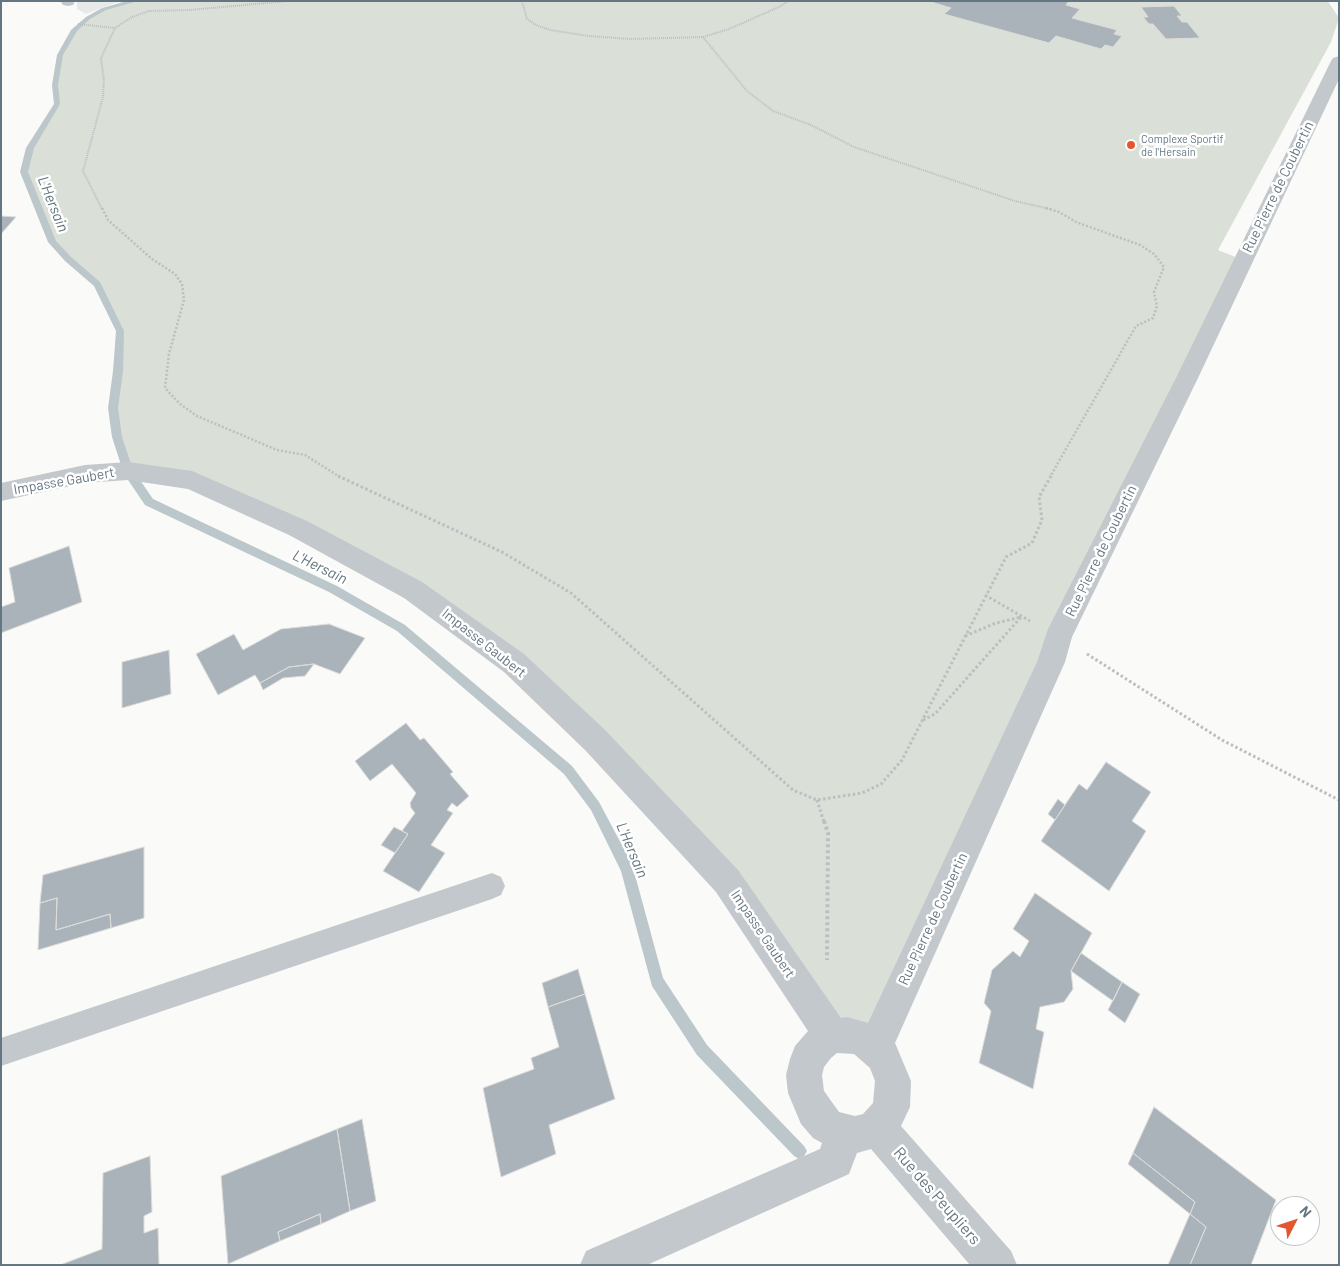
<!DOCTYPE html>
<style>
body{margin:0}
#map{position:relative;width:1340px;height:1266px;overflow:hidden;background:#fafaf8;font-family:Barlow,sans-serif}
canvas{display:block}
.frame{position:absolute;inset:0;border:2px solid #657683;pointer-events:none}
.north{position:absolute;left:1270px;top:1196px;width:50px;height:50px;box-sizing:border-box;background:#fff;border:1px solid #c1c8cd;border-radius:50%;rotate:49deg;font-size:14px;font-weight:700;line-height:20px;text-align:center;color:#657683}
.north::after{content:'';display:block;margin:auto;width:18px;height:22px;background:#e4572e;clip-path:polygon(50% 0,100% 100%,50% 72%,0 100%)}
</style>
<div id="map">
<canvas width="1340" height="1266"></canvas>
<div class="frame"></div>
<div class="north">N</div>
</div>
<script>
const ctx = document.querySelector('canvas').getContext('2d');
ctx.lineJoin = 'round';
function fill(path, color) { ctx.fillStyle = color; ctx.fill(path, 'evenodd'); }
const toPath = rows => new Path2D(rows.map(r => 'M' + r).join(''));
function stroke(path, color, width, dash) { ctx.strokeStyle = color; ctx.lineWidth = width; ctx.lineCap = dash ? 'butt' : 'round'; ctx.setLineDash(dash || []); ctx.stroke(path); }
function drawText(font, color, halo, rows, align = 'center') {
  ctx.font = font + ' Barlow,sans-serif'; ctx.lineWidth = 5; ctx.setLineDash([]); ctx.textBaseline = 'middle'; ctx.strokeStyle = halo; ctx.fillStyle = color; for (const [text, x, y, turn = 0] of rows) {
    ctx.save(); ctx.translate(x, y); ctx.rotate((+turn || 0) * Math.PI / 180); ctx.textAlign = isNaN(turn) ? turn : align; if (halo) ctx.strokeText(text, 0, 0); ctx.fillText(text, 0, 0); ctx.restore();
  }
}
fill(toPath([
 [77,1,120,1,86,14,77,9]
]), '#e8e9e9');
fill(toPath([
 [135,1,1327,1,1329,3,1339,18,1331,42,1218,250,1243,260,875,1047,847,1035,595,740,413,590,192,480,128,471,117,437,113,408,118,371,120,331,107,302,97,284,68,259,52,242,24,172,30,148,57,104,55,85,60,55,74,30,88,18,104,9]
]), '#dadfd7');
fill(toPath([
 [127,1,138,1,106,10,90,19,77,31,63,55,58,85,60,104,34,148,28,172,56,241,71,257,100,282,124,331,123,371,118,408,122,437,133,470,153,499,337,586,405,625,572,766,599,802,632,864,663,978,707,1045,804,1146,807,1151,804,1156,799,1159,794,1156,697,1055,652,986,621,871,591,810,564,774,397,631,329,592,145,505,124,474,112,437,108,408,113,371,116,331,94,286,65,261,48,242,20,172,26,148,54,104,52,85,57,55,71,30,86,17,102,8,127,1]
]), '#bbc7cb');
const building = toPath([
 [928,1,1069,1,1066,5,1080,9,1072,18,1117,30,1114,34,1122,36,1113,47,1105,45,1101,49,1056,36,1049,43,944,14,951,8,928,1],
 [1174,6,1182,16,1177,16,1182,22,1187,22,1200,38,1166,39,1153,24,1149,24,1143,17,1148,17,1141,7,1174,6],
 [1,216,16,217,1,234,1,216],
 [69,546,82,602,1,633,1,607,15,602,9,568,69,546],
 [329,624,365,638,340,674,314,664,289,667,260,683,255,675,218,695,196,654,234,634,243,650,281,629,329,624],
 [169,650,171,694,122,708,122,662,169,650],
 [314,664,305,676,283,678,263,690,260,683,289,667,314,664],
 [406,723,420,740,424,738,453,772,450,774,469,796,457,807,452,803,447,810,453,813,431,845,445,853,419,892,383,871,408,834,402,831,415,813,411,808,410,803,416,793,392,764,370,781,355,761,406,723],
 [1106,762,1151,792,1132,821,1146,831,1109,891,1041,841,1079,784,1087,790,1106,762],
 [1058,799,1065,805,1055,820,1048,814,1058,799],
 [394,827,408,834,395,853,381,845,394,827],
 [144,847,144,918,111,928,110,914,56,930,57,898,40,903,43,875,144,847],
 [1035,893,1092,933,1071,971,1073,989,1064,1002,1040,1007,1036,1029,1044,1032,1033,1089,979,1063,991,1011,984,1003,992,970,1013,951,1020,957,1029,941,1013,929,1035,893],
 [57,898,56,930,110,914,111,928,38,950,40,903,57,898],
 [1081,953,1122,982,1113,1001,1071,971,1081,953],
 [578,969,585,994,548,1007,542,983,578,969],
 [1122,982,1140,994,1125,1023,1108,1010,1122,982],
 [585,994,615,1099,549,1125,556,1154,501,1177,483,1088,534,1069,531,1058,559,1047,548,1007,585,994],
 [1154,1107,1276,1200,1251,1265,1190,1265,1206,1227,1190,1214,1195,1202,1133,1153,1154,1107],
 [362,1119,376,1201,350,1211,337,1129,362,1119],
 [337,1129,350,1211,321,1224,320,1214,278,1232,280,1241,228,1264,221,1176,337,1129],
 [1133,1153,1195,1202,1190,1214,1128,1164,1133,1153],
 [150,1156,152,1212,144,1216,144,1233,158,1228,159,1265,60,1265,102,1249,103,1173,150,1156],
 [320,1214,321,1224,280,1241,278,1232,320,1214],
 [1190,1214,1206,1227,1190,1265,1168,1265,1190,1214]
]);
fill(building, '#aab3b9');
stroke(building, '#dcdcda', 1);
stroke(toPath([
 [522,1,527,19,536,25,550,30,589,36,630,39,703,37,729,29,779,7,788,1],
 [78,24,115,28],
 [703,37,747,91,773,111,811,125,854,147,1015,201,1050,209],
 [102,209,83,171,103,97,104,81,101,58,115,28,132,17,149,11,190,10,288,1]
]), '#bbbfc2', 2, [1, 1]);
stroke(toPath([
 [102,208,108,220,152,259,175,274,182,284,184,300,169,354,165,388,180,404,197,416,277,450,305,455,340,477],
 [1046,208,1059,212,1076,222,1140,245,1154,254,1164,267,1154,292,1157,306,1153,318,1136,326,1050,477]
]), '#bbbfc2', 2.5, [2, 2]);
stroke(toPath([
 [338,476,502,552,571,593,793,790,817,800,862,793,881,784,902,760,1006,557,1032,543,1042,520,1039,497,1051,476],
 [985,595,1030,621],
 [965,636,996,623,1021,617],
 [1087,654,1222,740,1339,800],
 [923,720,935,714,1022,616],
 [817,800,824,822]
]), '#bbbfc2', 3, [2.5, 2.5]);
stroke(toPath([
 [824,821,828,833,827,960]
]), '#bbbfc2', 4, [3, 3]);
fill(toPath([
 [492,873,501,877,505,886,501,895,492,899,1,1066,1,1038,492,873]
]), '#c3c8cc');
fill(toPath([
 [75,1,73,5,68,6,63,5,61,2,75,1],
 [1339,56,1339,79,1198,378,1072,637,1065,662,895,1043,911,1081,910,1107,901,1126,1011,1251,1017,1265,970,1265,871,1149,857,1153,849,1174,647,1265,580,1265,586,1251,820,1149,822,1143,813,1138,801,1124,788,1093,786,1075,790,1059,795,1046,808,1031,716,892,585,750,504,672,404,598,289,535,188,489,128,480,85,483,1,501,1,483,85,465,128,462,192,471,307,521,422,582,524,654,605,730,738,870,841,1018,847,1017,868,1023,1037,662,1048,629,1176,378,1331,61,1333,58,1339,56],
 [837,1053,854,1054,870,1068,875,1081,873,1103,863,1114,855,1116,839,1112,824,1091,822,1075,824,1067,831,1058,837,1053]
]), '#c3c8cc');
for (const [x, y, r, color] of [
 [1131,145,5,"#e4572e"]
]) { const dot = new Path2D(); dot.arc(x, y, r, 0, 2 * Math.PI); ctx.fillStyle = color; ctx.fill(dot); stroke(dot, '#fff', 2); }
drawText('11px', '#657683', '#fff', [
 ["Complexe Sportif",1141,139],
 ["de l'Hersain",1141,152]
], 'left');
drawText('14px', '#657683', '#fff', [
 ["Rue Pierre de Coubertin",1278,187,-64],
 ["Impasse Gaubert",64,481,-10],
 ["Rue Pierre de Coubertin",1101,551,-64],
 ["Impasse Gaubert",484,643,38],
 ["Rue Pierre de Coubertin",933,919,-65],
 ["Impasse Gaubert",763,934,56]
]);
drawText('italic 15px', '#60757c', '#fff', [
 ["L'Hersain",53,204,68],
 ["L'Hersain",320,567,26],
 ["L'Hersain",632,850,67]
]);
drawText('16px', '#657683', '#fff', [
 ["Rue des Peupliers",937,1196,49]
]);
</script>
